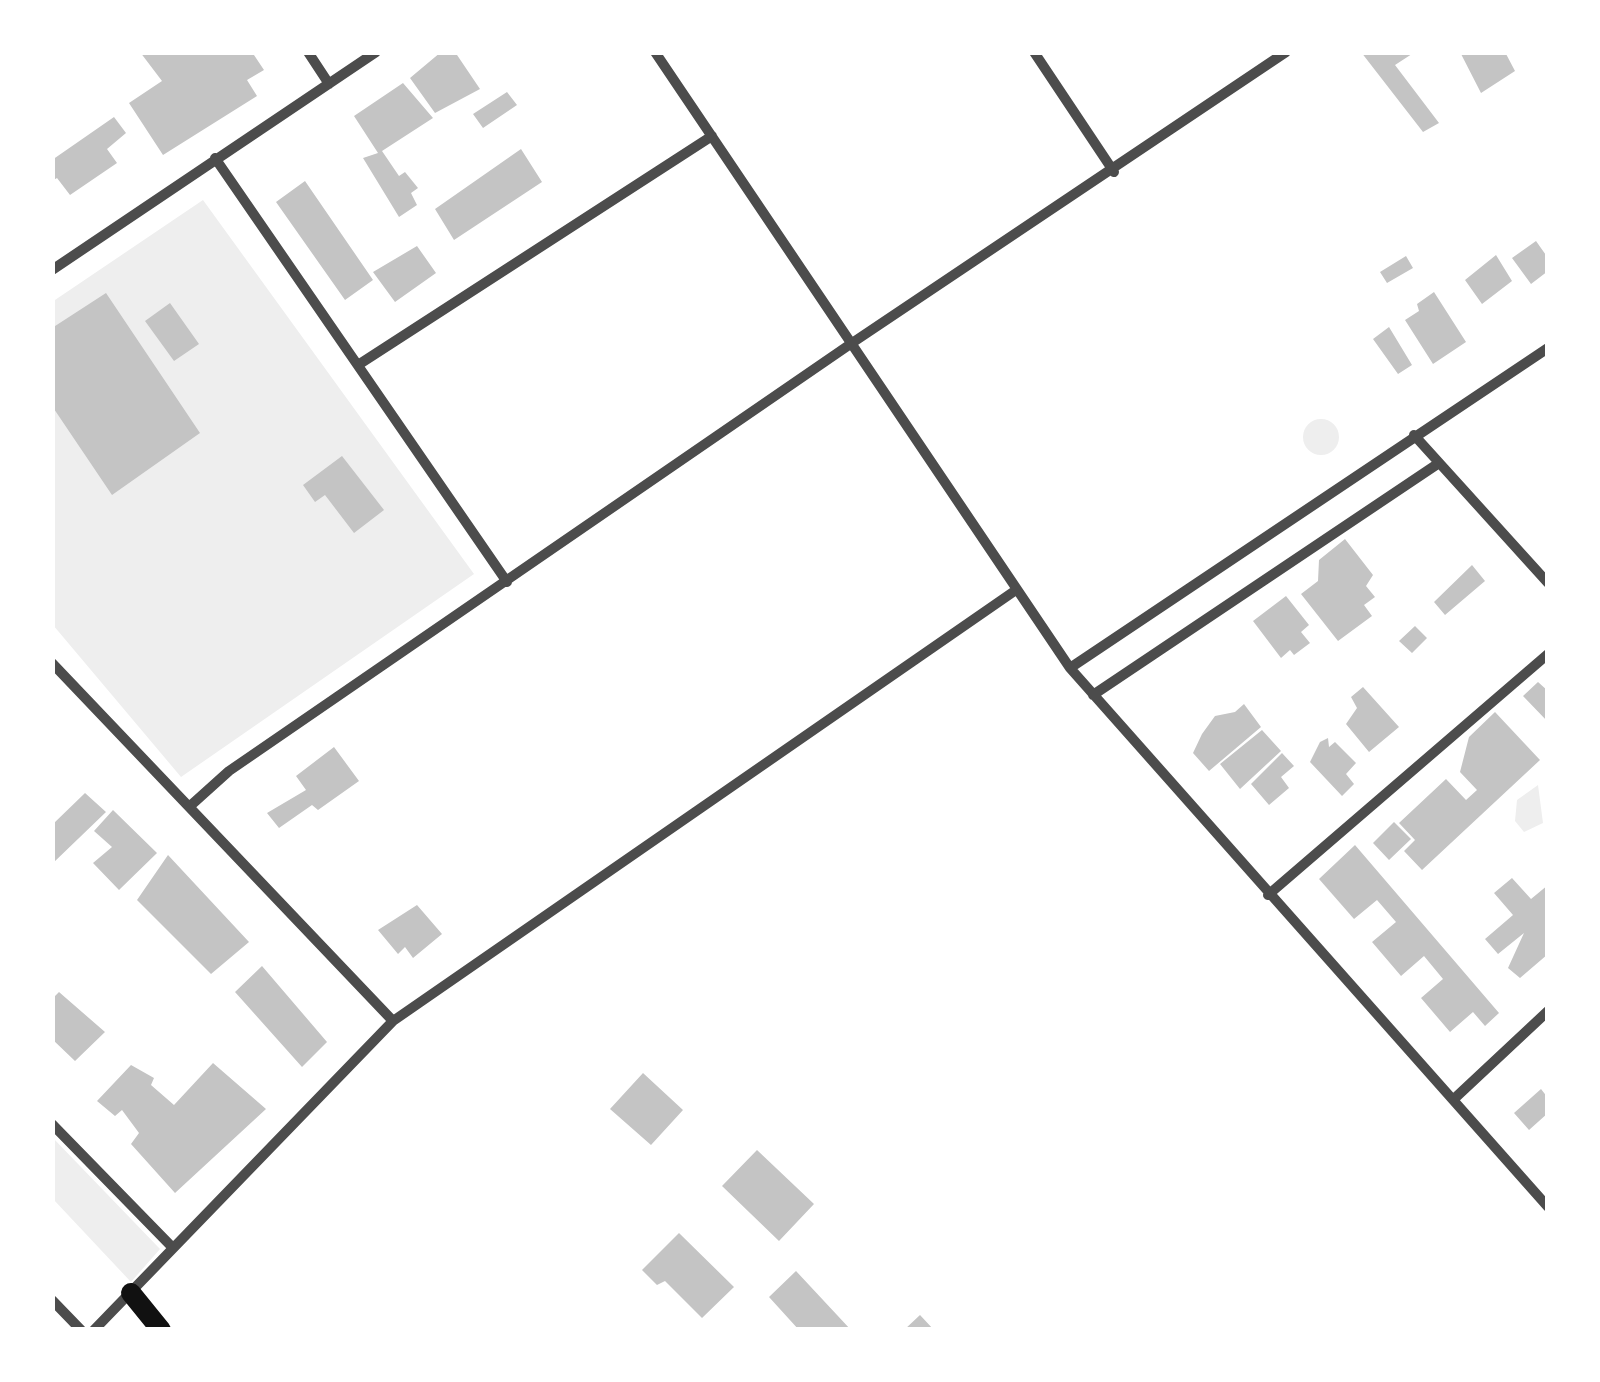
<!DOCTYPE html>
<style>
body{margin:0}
#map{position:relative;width:1600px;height:1382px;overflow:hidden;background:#fff;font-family:"Space Grotesk",sans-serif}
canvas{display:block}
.frame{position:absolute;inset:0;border:55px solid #fff;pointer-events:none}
</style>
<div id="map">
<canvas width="1600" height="1382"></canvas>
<div class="frame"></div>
</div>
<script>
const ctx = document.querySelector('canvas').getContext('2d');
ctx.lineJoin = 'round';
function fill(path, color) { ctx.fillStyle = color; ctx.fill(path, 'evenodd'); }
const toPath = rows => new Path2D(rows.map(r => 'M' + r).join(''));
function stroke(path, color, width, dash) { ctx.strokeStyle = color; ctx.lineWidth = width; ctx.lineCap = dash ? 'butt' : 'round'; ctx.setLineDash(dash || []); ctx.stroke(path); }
fill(toPath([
 [203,200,474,574,181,777,53,625,52,302],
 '1303 437a18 18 0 1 1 36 0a18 18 0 1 1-36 0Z',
 [1538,785,1543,823,1524,832,1515,821,1517,800],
 [53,1138,160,1249,131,1282,53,1199]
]), '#eee');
fill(toPath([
 [140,52,252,52,264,70,247,80,257,96,163,155,129,103,162,81],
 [441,52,455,52,480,89,435,113,410,78],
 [1361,52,1415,52,1395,65,1439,123,1423,132],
 [1460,52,1505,52,1515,71,1481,93],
 [403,83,433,118,382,151,399,176,405,172,418,188,411,193,417,205,399,217,363,158,378,153,354,116],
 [507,92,517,105,483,128,473,114],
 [114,117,126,133,107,149,117,163,70,195,57,178,52,181,52,160],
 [521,149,542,182,454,240,435,209],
 [305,181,373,280,345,300,276,202],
 [1536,241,1548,258,1548,271,1531,284,1512,258],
 [417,246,436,273,395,302,373,272],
 [1496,255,1512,281,1482,304,1465,280],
 [1406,256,1413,268,1387,283,1380,272],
 [1434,292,1466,342,1433,364,1405,320,1419,311,1417,304],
 [106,293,200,433,112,495,52,406,52,328],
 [170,303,199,344,174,361,145,321],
 [1389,327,1412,365,1398,374,1373,339],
 [342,456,384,510,354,533,325,495,315,502,303,485],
 [1345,539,1373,575,1366,586,1375,597,1364,605,1372,616,1338,641,1301,594,1318,581,1319,560],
 [1472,565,1485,581,1445,615,1434,602],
 [1286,596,1309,625,1301,632,1310,643,1294,655,1290,650,1281,658,1253,621],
 [1415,626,1427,638,1412,653,1399,641],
 [1538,682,1548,691,1548,722,1523,696],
 [1363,687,1399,727,1369,752,1346,724,1357,708,1351,697],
 [1244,704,1261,727,1209,771,1193,753,1202,734,1215,716,1235,712],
 [1495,712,1540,760,1422,870,1404,851,1415,840,1399,823,1446,779,1466,800,1477,790,1460,772,1469,737],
 [1262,730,1281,751,1240,789,1220,764],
 [1328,738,1329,747,1335,742,1356,763,1346,774,1354,784,1342,796,1310,762,1320,742],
 [334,747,359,781,318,810,312,805,279,828,267,813,306,790,296,776],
 [1282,753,1294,766,1281,777,1289,788,1269,805,1251,784],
 [85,793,106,812,52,864,52,825],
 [113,810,157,853,119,890,93,863,112,847,94,831],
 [1394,822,1411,839,1389,860,1373,843],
 [1355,845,1499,1013,1485,1026,1473,1012,1450,1032,1421,998,1443,979,1424,956,1401,976,1372,942,1396,922,1377,900,1354,919,1319,879],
 [168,855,249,942,211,974,137,900],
 [1512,878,1531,899,1548,885,1548,954,1520,978,1508,968,1524,933,1498,954,1485,939,1513,915,1494,893],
 [417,905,442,934,413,958,405,947,398,954,378,930],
 [262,966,327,1042,302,1067,235,992],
 [59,992,105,1032,75,1061,52,1039,52,999],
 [213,1063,266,1109,175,1193,131,1144,139,1133,122,1110,115,1116,97,1101,131,1065,154,1078,151,1085,174,1105],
 [643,1073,683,1110,651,1145,610,1109],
 [1541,1089,1548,1098,1548,1113,1529,1130,1514,1113],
 [757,1150,814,1204,779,1241,722,1186],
 [679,1233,734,1287,702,1318,665,1281,657,1285,642,1270],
 [796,1271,851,1330,799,1330,769,1297],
 [920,1315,934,1330,904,1330]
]), '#c4c4c4');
stroke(toPath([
 [308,52,329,84],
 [655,52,1070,668,1548,1207],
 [1034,52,1114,172],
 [215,158,507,582],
 [52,270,376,52],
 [358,365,712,136],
 [1414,435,1548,583],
 [52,663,393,1021],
 [1070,668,1548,348],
 [1093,695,1439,463],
 [189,807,229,771,852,343,1286,52],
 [1268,895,1548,654],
 [1455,1098,1548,1011],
 [52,1124,173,1248],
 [52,1300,81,1330],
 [94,1330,393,1021,1016,590]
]), '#4c4c4c', 10);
stroke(toPath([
 [131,1293,161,1330]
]), '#111', 20);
</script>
